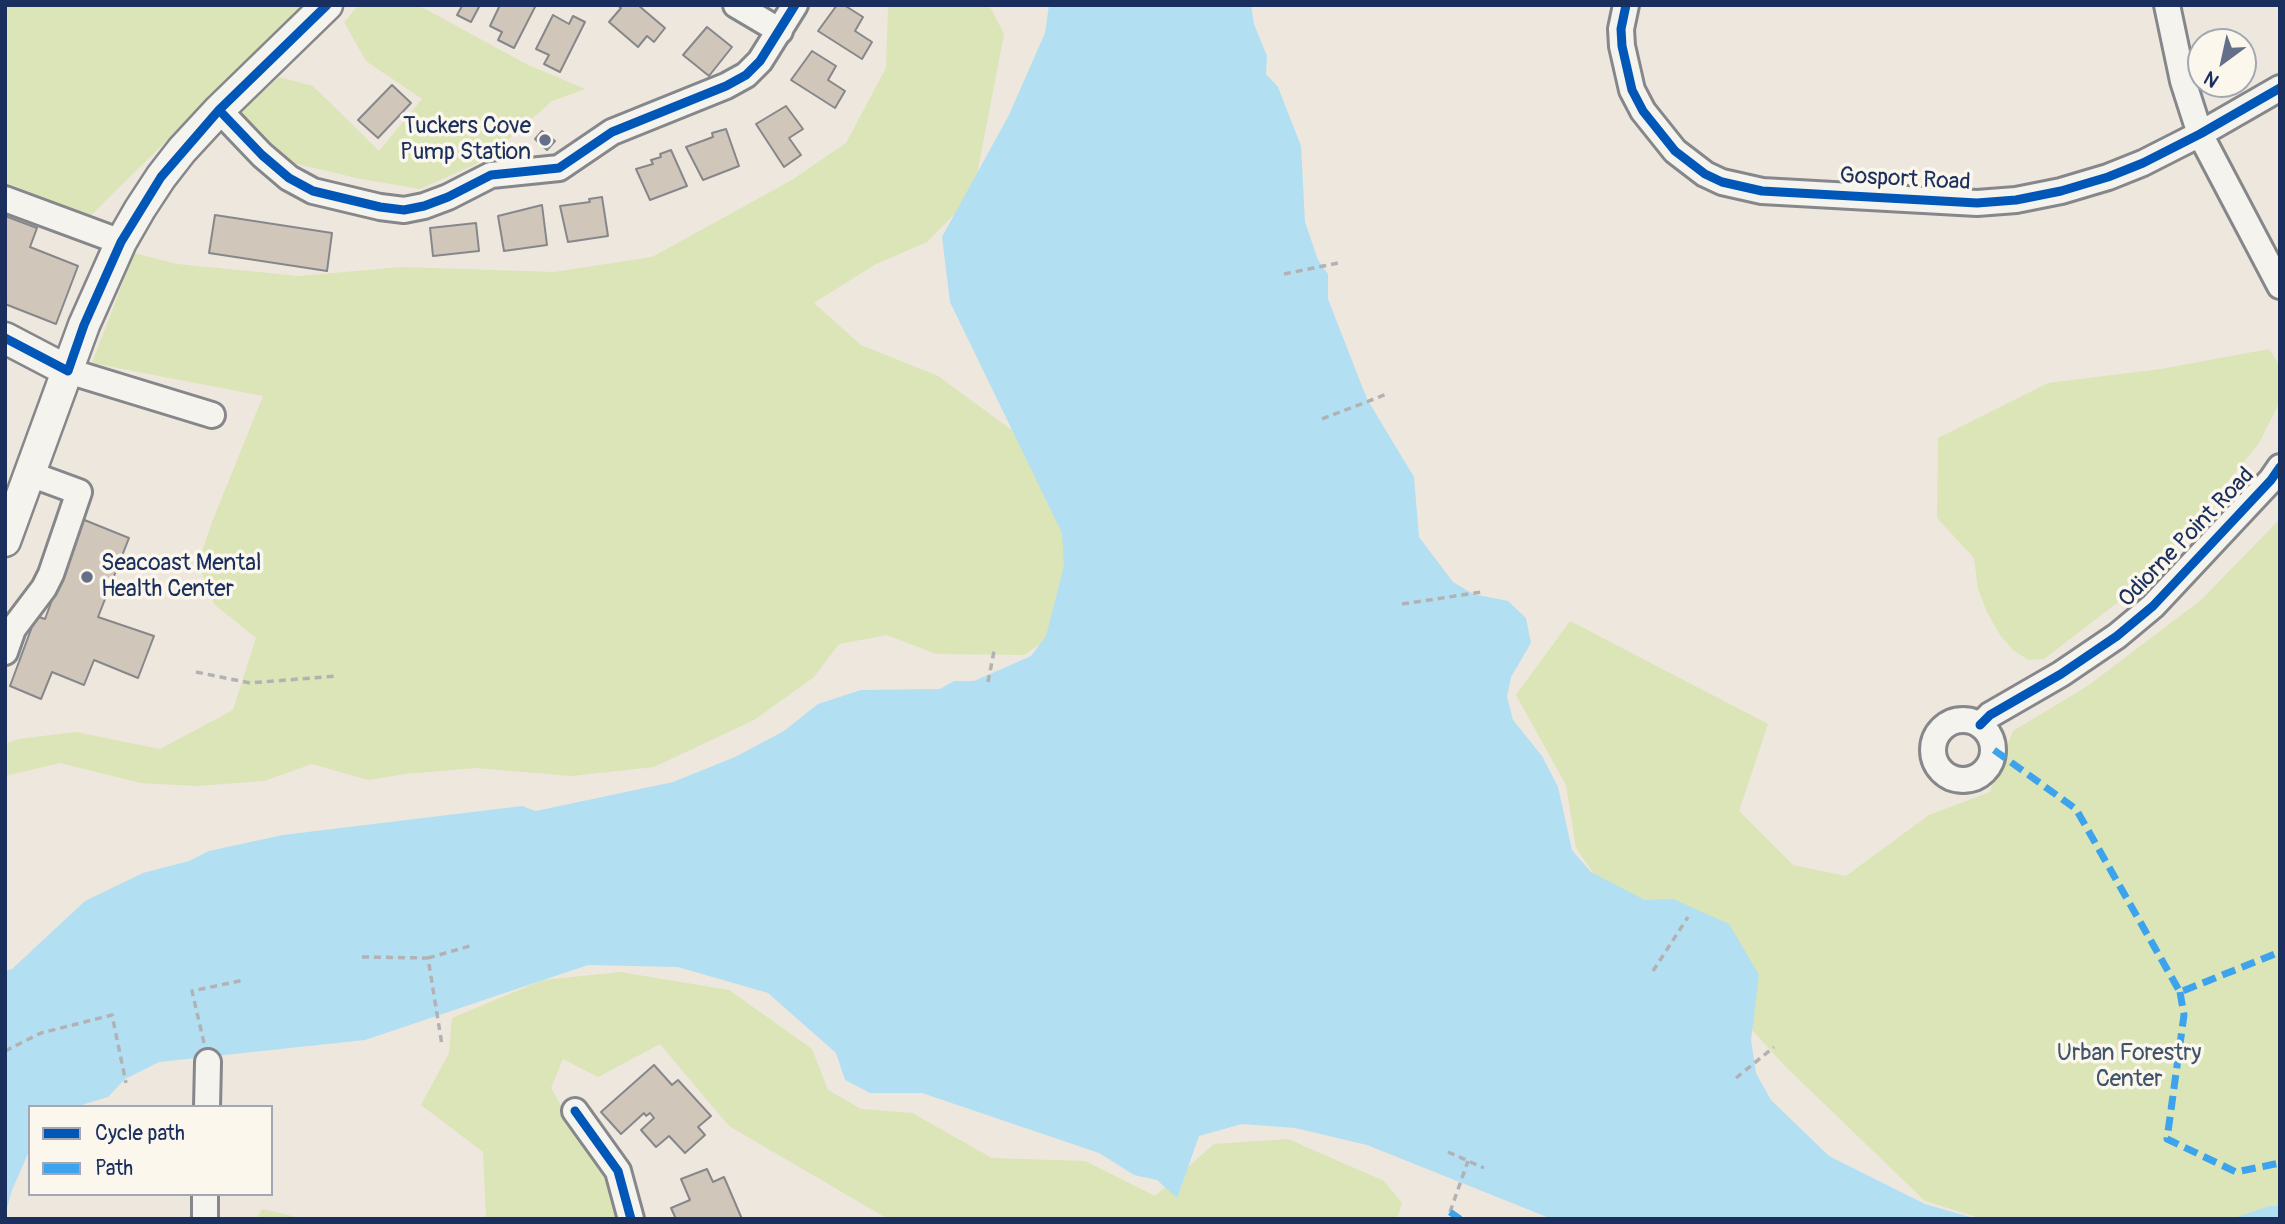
<!DOCTYPE html>
<style>
body{margin:0}
#map{position:relative;width:2285px;height:1224px;overflow:hidden;background:#ede7dd;font-family:Pangolin,sans-serif}
canvas{display:block}
.frame{position:absolute;inset:0;border:7px solid #1b2f5e;pointer-events:none}
.legend{position:absolute;left:28px;top:1105px;width:245px;height:91px;box-sizing:border-box;background:#fbf7ec;border:2px solid #a1a7b3;margin:0;padding:9px 12px;list-style:none;font-size:21px;color:#1b2f5e}
.legend li{display:flex;align-items:center;gap:14px;height:35px}
.legend b{width:35px;border:2px solid #a1a7b3}
.north{position:absolute;left:2187px;top:28px;width:70px;height:70px;box-sizing:border-box;background:#fbf7ec;border:2px solid #a1a7b3;border-radius:50%;rotate:213deg;font-size:19px;font-weight:700;line-height:28px;text-align:center;color:#1b2f5e}
.north::after{content:'';display:block;margin:auto;width:24px;height:32px;background:#646f8a;clip-path:polygon(50% 0,100% 100%,50% 72%,0 100%)}
</style>
<div id="map">
<canvas width="2285" height="1224"></canvas>
<div class="frame"></div>
<ul class="legend">
<li><b style="height:9px;background:#0057b8"></b>Cycle path</li>
<li><b style="height:9px;background:#3da3ed"></b>Path</li>
</ul>
<div class="north">N</div>
</div>
<script>
const ctx = document.querySelector('canvas').getContext('2d');
ctx.lineJoin = 'round';
function fill(path, color) { ctx.fillStyle = color; ctx.fill(path, 'evenodd'); }
const toPath = rows => new Path2D(rows.map(r => 'M' + r).join(''));
function stroke(path, color, width, dash) { ctx.strokeStyle = color; ctx.lineWidth = width; ctx.lineCap = dash ? 'butt' : 'round'; ctx.setLineDash(dash || []); ctx.stroke(path); }
function drawText(font, color, halo, rows, align = 'center') {
  ctx.font = font + ' Pangolin,sans-serif'; ctx.lineWidth = 7; ctx.setLineDash([]); ctx.textBaseline = 'middle'; ctx.strokeStyle = halo; ctx.fillStyle = color; for (const [text, x, y, turn = 0] of rows) {
    ctx.save(); ctx.translate(x, y); ctx.rotate((+turn || 0) * Math.PI / 180); ctx.textAlign = isNaN(turn) ? turn : align; if (halo) ctx.strokeText(text, 0, 0); ctx.fillText(text, 0, 0); ctx.restore();
  }
}
fill(toPath([
 [5,5,305,5,90,216,5,182],
 [359,5,418,5,528,65,585,89,552,101,485,160,420,189,361,179,280,160,237,116,279,77,313,86,379,151,422,99,366,61,344,22],
 [886,5,989,5,1004,34,973,195,927,242,874,265,814,303,861,345,938,376,1013,431,1070,514,1061,630,1024,655,936,654,887,635,839,644,814,677,754,720,654,767,571,776,476,768,405,774,368,780,312,764,264,781,197,786,141,783,60,763,5,776,5,744,18,739,76,732,160,749,233,710,256,638,214,604,198,563,212,522,263,396,92,363,134,253,177,264,299,276,402,267,554,272,652,257,792,180,846,143,886,68,888,8],
 [2269,349,2280,366,2278,405,2259,443,2184,535,2130,593,2044,659,2029,660,2014,651,2000,635,1987,612,1978,589,1974,558,1937,518,1938,438,2048,383,2161,369],
 [2280,519,2280,1210,2261,1219,1983,1219,1925,1201,1784,1065,1733,1009,1599,881,1576,848,1566,785,1516,695,1570,621,1768,724,1739,811,1793,865,1846,876,1929,815,1990,792,2013,731,2089,685,2201,600],
 [620,972,729,990,812,1049,828,1090,861,1109,912,1113,992,1158,1085,1161,1155,1196,1214,1144,1288,1139,1384,1181,1402,1203,1397,1219,893,1219,883,1216,729,1126,660,1044,598,1077,563,1059,551,1088,575,1130,611,1175,620,1219,486,1219,483,1152,421,1105,449,1053,452,1018,543,980],
 [262,1209,305,1219,256,1219]
]), '#dbe5b7');
fill(toPath([
 [1049,5,1251,5,1254,24,1267,56,1266,74,1278,87,1301,146,1305,222,1318,260,1328,274,1328,299,1367,399,1414,477,1419,537,1453,582,1473,594,1508,601,1526,618,1531,643,1511,677,1507,697,1513,720,1542,756,1558,787,1572,850,1591,872,1645,900,1673,899,1729,924,1759,975,1751,1040,1756,1073,1771,1100,1829,1156,1925,1204,1977,1219,1552,1219,1367,1145,1295,1128,1242,1124,1199,1136,1177,1198,1157,1180,1134,1175,1099,1153,922,1093,870,1093,845,1080,836,1053,768,993,678,967,588,965,365,1040,159,1062,125,1079,108,1097,75,1107,30,1107,30,1149,12,1190,5,1215,5,971,12,969,85,901,143,873,189,861,209,851,283,835,522,806,536,811,673,782,735,757,784,731,818,704,861,690,940,689,954,681,974,681,1031,656,1046,636,1064,566,1062,533,950,302,942,237,1009,115,1045,33],
 [2270,1206,2280,1206,2280,1219,2231,1219]
]), '#b3dff3');
const building = toPath([
 [460,5,480,5,471,22,457,15,462,6,460,5],
 [500,5,536,5,514,48,498,40,502,32,490,26,500,5],
 [617,5,638,5,665,28,654,42,647,36,638,47,609,22,621,8,617,5],
 [837,5,844,5,863,17,855,31,872,42,862,59,818,31,837,5],
 [553,15,569,24,573,16,585,22,560,72,544,64,549,55,536,49,553,15],
 [707,27,732,47,709,76,683,55,707,27],
 [812,51,836,66,828,80,845,91,835,108,791,80,812,51],
 [392,85,411,103,378,138,358,120,392,85],
 [786,106,803,129,789,138,801,155,784,167,756,124,786,106],
 [726,129,739,166,703,180,686,147,713,137,712,133,726,129],
 [542,131,555,141,547,150,535,139,542,131],
 [671,150,687,186,650,200,636,169,653,164,651,160,661,157,660,154,671,150],
 [602,197,608,236,568,242,560,206,590,202,589,199,602,197],
 [542,205,547,245,504,251,498,216,542,205],
 [215,215,332,233,327,271,209,253,215,215],
 [5,216,37,228,30,247,78,266,56,324,5,304,5,216],
 [476,223,479,251,433,256,430,228,476,223],
 [82,519,129,538,98,617,154,636,138,678,94,660,84,685,52,672,41,699,10,686,36,616,45,619,82,519],
 [654,1065,672,1085,678,1080,711,1116,698,1127,705,1135,685,1153,669,1136,656,1147,641,1130,654,1118,650,1113,646,1116,644,1113,621,1134,601,1112,654,1065],
 [707,1169,713,1182,724,1177,742,1219,676,1219,671,1208,690,1200,681,1179,707,1169]
]);
fill(building, '#d0c7ba');
stroke(building, '#86878b', 2);
const minor = toPath([
 [736,5,780,31],
 [1626,5,1621,29,1622,46,1632,90,1643,111,1675,151,1705,174,1722,182,1762,191,1977,203,2016,200,2061,191,2108,177,2143,163,2200,134,2280,88],
 [2167,5,2183,81,2200,134,2280,286],
 [219,110,262,155,289,178,313,191,380,207,404,210,424,206,448,197,491,175,559,168,612,132,726,86,746,75,760,61,795,5],
 [5,199,121,242],
 [68,371,212,415],
 [5,652,13,629,44,588,51,574,79,492,30,474],
 '1933 750a30 30 0 1 1 60 0a30 30 0 1 1-60 0Z',
 [1980,725,1990,715,2061,674,2117,636,2153,606,2271,480,2280,467],
 [207,1107,208,1062],
 [575,1111,618,1171,631,1219],
 [205,1194,205,1219]
]);
const major = toPath([
 [5,338,68,371],
 [5,541,84,325,121,242,140,209,161,177,182,150,219,110,327,5]
]);
stroke(minor, '#86878b', 30);
stroke(major, '#86878b', 35);
stroke(toPath([
 [1284,274,1338,263],
 [1322,419,1387,394],
 [1402,604,1482,592],
 [196,672,250,683,336,676],
 [988,682,994,651],
 [362,957,428,958,442,1045],
 [428,958,470,946],
 [1653,971,1688,917],
 [204,1043,192,991,244,980],
 [5,1051,41,1033,112,1015,126,1083],
 [1736,1078,1774,1047],
 [1448,1152,1484,1168],
 [1450,1212,1468,1161]
]), '#b2b2b4', 3.5, [7, 5]);
stroke(minor, '#f5f3ee', 24);
stroke(major, '#f5f3ee', 30);
stroke(toPath([
 [1994,750,2076,809,2180,992,2280,952],
 [2180,992,2184,1015,2167,1139,2236,1172,2280,1163],
 [1450,1212,1460,1219]
]), '#3da3ed', 7, [14, 7]);
stroke(toPath([
 [1626,5,1621,29,1622,46,1632,90,1643,111,1675,151,1705,174,1722,182,1762,191,1977,203,2016,200,2061,191,2108,177,2143,163,2200,134,2280,88],
 [219,110,262,155,289,178,313,191,380,207,404,210,424,206,448,197,491,175,559,168,612,132,726,86,746,75,760,61,795,5],
 [5,338,68,371,84,325,121,242,161,177,219,110,327,5],
 [1980,725,1990,715,2061,674,2117,636,2153,606,2271,480,2280,467],
 [575,1111,618,1171,631,1219]
]), '#0057b8', 9);
for (const [x, y, r, color] of [
 [545,140,7,"#646f8a"],
 [87,577,7,"#646f8a"]
]) { const dot = new Path2D(); dot.arc(x, y, r, 0, 2 * Math.PI); ctx.fillStyle = color; ctx.fill(dot); stroke(dot, '#fbf7ec', 2.5); }
drawText('23px', '#1b2f5e', '#fbf7ec', [
 ["Tuckers Cove",531,127],
 ["Pump Station",531,153],
 ["Seacoast Mental",101,564,"left"],
 ["Health Center",101,590,"left"]
], 'right');
drawText('23px', '#1b2f5e', '#fbf7ec', [
 ["Gosport Road",1905,180,3],
 ["Odiorne Point Road",2187,538,-46]
]);
drawText('23px', '#3f536a', '#fbf7ec', [
 ["Urban Forestry",2129,1054],
 ["Center",2129,1080]
]);
</script>
